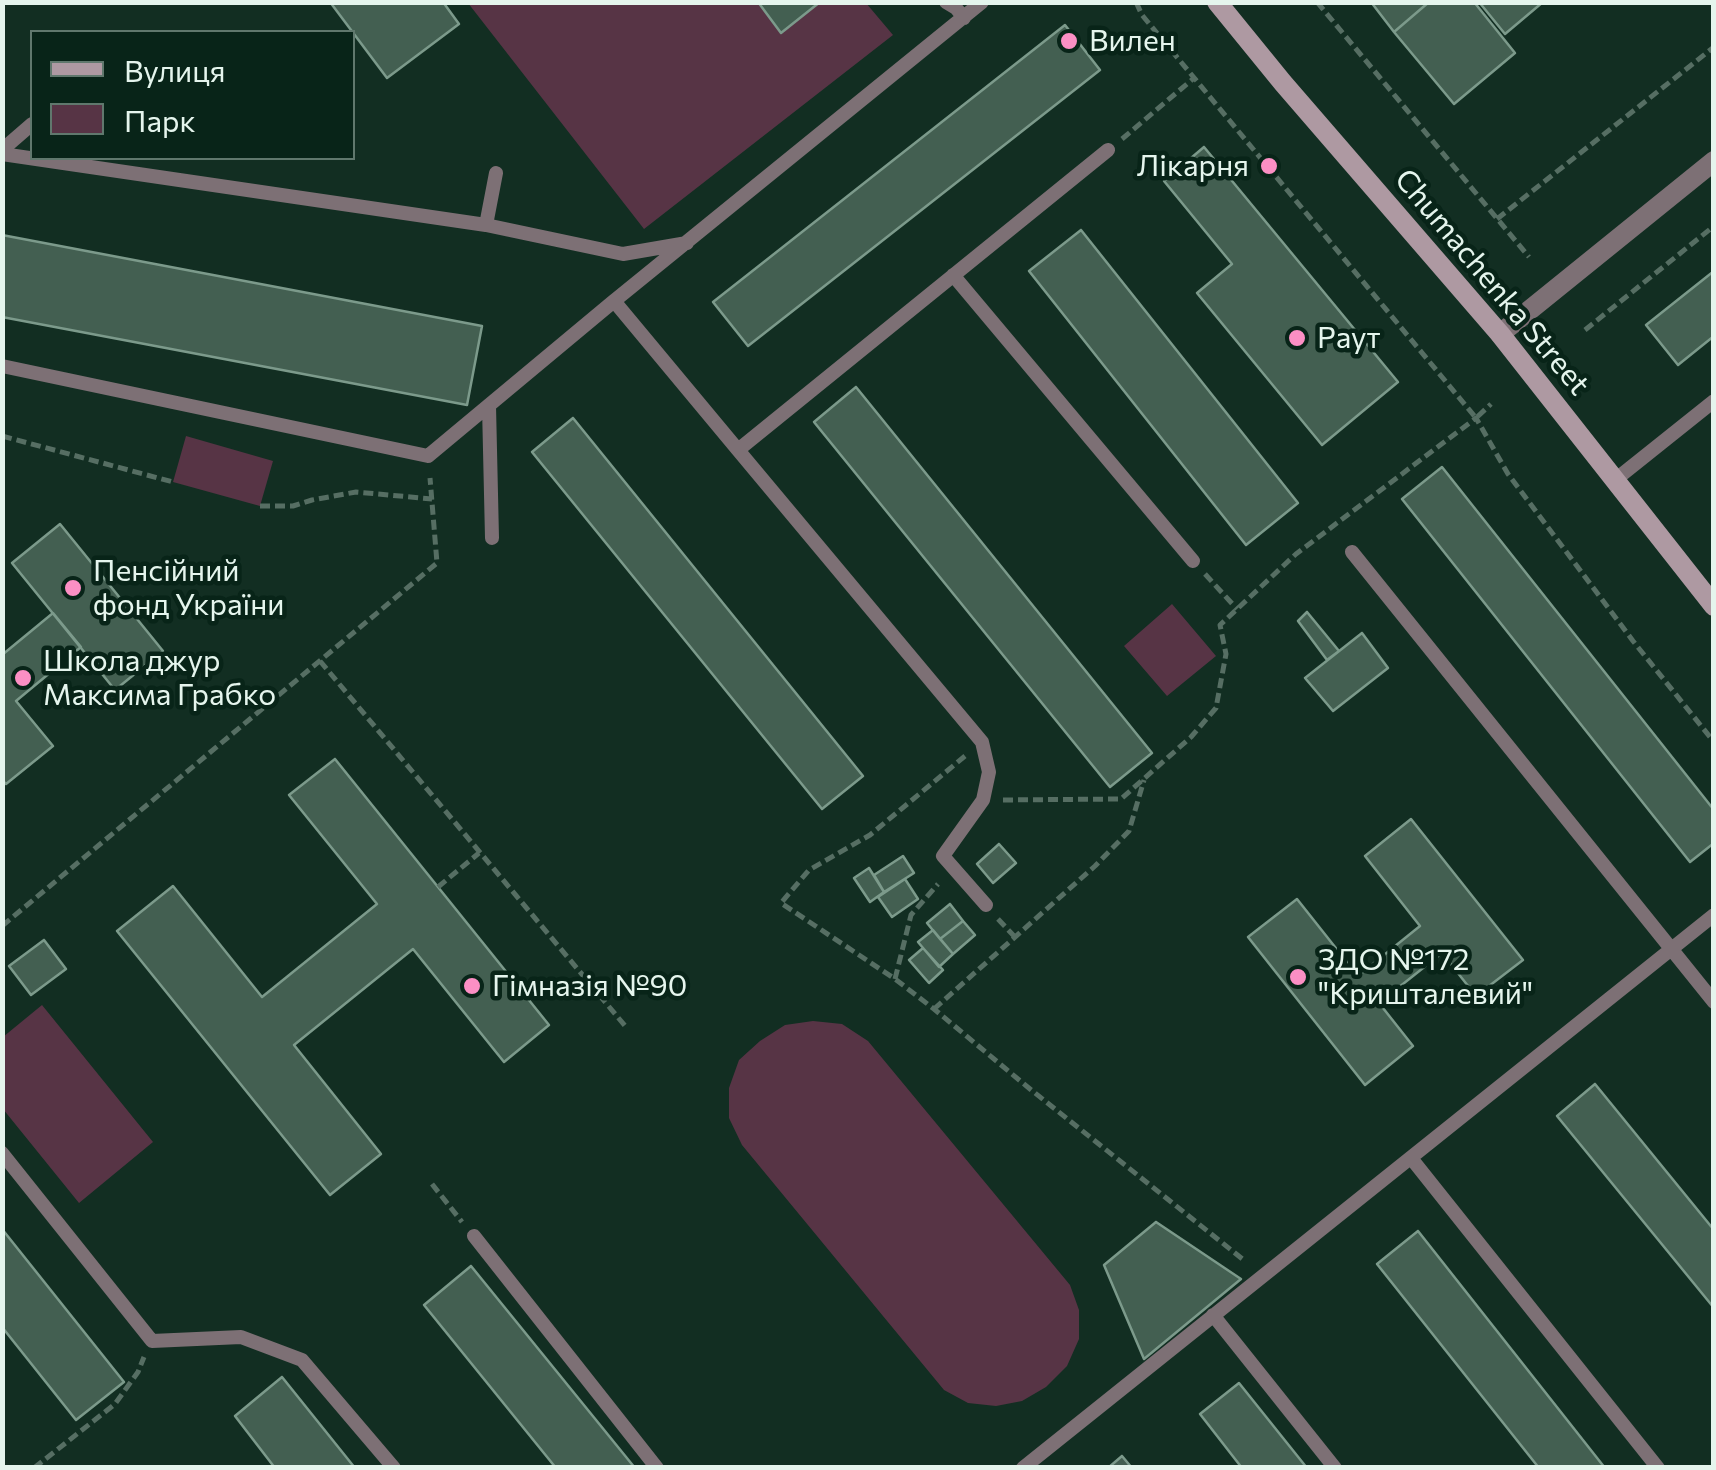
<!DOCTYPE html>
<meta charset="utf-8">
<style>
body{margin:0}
#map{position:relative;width:1716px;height:1470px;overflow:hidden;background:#122e22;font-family:Commissioner,sans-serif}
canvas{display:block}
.frame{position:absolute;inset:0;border:5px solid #e5f5ed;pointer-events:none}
.legend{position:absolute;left:30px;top:30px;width:325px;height:130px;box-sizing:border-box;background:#082418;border:2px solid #60786d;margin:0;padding:12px 18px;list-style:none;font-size:30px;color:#e5f5ed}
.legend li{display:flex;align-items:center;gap:20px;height:50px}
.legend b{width:50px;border:2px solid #60786d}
</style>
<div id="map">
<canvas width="1716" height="1470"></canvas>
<div class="frame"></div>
<ul class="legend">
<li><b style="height:12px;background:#ae99a2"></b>Вулиця</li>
<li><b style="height:28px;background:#573445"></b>Парк</li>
</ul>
</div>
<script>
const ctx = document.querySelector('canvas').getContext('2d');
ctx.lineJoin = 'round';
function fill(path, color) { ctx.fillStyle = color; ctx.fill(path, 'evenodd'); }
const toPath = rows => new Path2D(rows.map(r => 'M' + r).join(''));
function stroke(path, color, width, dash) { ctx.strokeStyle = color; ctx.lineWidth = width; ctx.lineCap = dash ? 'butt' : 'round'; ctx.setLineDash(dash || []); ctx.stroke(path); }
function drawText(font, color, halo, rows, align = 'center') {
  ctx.font = font + ' Commissioner,sans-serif'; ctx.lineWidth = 9; ctx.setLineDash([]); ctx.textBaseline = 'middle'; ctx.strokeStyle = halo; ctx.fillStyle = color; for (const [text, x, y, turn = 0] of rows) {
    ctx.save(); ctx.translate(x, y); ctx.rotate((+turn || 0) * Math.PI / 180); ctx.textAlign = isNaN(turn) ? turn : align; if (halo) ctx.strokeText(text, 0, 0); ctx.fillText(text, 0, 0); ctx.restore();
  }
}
fill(toPath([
 [468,3,758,3,781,32,820,3,866,3,893,35,644,229],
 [186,436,273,461,260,506,173,482],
 [1172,604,1216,656,1167,696,1124,646],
 [42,1005,153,1142,79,1203,3,1109,3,1037],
 [813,1021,842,1024,868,1041,1070,1285,1079,1310,1079,1339,1067,1366,1046,1387,1022,1401,996,1406,968,1403,944,1390,742,1145,729,1118,729,1088,739,1060,760,1041,785,1025]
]), '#573445');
const building = toPath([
 [330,2,443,2,459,24,387,78,330,2],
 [758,2,820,2,781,33,758,2],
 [1371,2,1429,2,1394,32,1371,2],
 [1429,2,1474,2,1515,53,1454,104,1394,32,1429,2],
 [1479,2,1543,2,1505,34,1479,2],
 [1065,25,1100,70,748,346,713,302,1065,25],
 [1204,147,1398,382,1322,445,1197,293,1232,264,1164,181,1204,147],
 [1081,230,1298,503,1246,545,1029,271,1081,230],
 [2,235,482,326,467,405,2,317,2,235],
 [1714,271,1714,336,1678,365,1646,325,1714,271],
 [856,387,1152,753,1110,787,814,422,856,387],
 [573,418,863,776,822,809,532,452,573,418],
 [1442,467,1714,810,1714,843,1690,862,1402,499,1442,467],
 [60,524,163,651,115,690,12,563,60,524],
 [1307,612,1339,651,1327,660,1298,621,1307,612],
 [53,613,81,647,16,701,53,746,6,784,2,780,2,655,53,613],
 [1362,633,1388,668,1333,711,1305,678,1362,633],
 [335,759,549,1025,504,1062,413,949,294,1045,381,1154,330,1195,117,931,173,886,262,997,377,904,289,795,335,759],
 [1411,819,1523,960,1476,996,1442,953,1379,1003,1413,1046,1365,1085,1248,937,1297,899,1358,976,1420,926,1365,856,1411,819],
 [999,844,1016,863,993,883,977,864,999,844],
 [903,856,914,873,884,892,874,875,903,856],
 [869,868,884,892,870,902,854,878,869,868],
 [905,879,918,899,892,917,878,897,905,879],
 [950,904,963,921,940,939,927,923,950,904],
 [963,921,975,935,953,954,940,939,963,921],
 [933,930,953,954,939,967,918,942,933,930],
 [44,940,66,969,31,995,9,966,44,940],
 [923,948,943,970,929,983,909,960,923,948],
 [1595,1084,1714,1230,1714,1308,1557,1116,1595,1084],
 [1156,1222,1241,1279,1144,1359,1104,1265,1156,1222],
 [2,1229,124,1382,76,1420,2,1327,2,1229],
 [1418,1231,1605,1468,1539,1468,1377,1264,1418,1231],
 [471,1266,635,1468,556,1468,424,1305,471,1266],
 [282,1377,355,1468,275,1468,235,1416,282,1377],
 [1239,1383,1307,1468,1242,1468,1200,1414,1239,1383],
 [1122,1456,1132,1468,1108,1468,1122,1456]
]);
fill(building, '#435f51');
stroke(building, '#7c9a8b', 2.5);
stroke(toPath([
 [1136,2,1142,15,1476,418,1491,404],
 [1317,2,1529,257],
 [1122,139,1194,78],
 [1497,219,1714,47],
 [1585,330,1714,226],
 [2,436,173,482],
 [260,506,293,506,312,500,356,492,432,499],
 [1205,574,1237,609],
 [320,661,626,1027],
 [965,756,870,835,809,870,781,903,895,979,934,1009,1030,1089,1245,1261],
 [1003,800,1121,799,1191,737,1216,708,1226,654,1220,625,1296,554,1476,418,1508,474,1633,641,1714,742],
 [438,887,479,853],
 [998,919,1014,936],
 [2,926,437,563,430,478],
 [895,979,911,915,938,884],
 [934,1009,1095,866,1129,831,1144,780],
 [432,1184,462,1222],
 [34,1468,115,1404,138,1372,144,1357]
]), '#566e63', 5, [10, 5]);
stroke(toPath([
 [946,2,956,8,964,18],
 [2,150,32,124],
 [2,154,486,225,623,254,687,243],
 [486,225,496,173],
 [953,275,1193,561],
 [614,301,982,2],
 [2,366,428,456,614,301,738,450],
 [489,406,492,538],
 [1615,480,1714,401],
 [1352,552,1714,1002],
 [986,905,943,856,983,800,989,772,982,742,738,450,1108,150],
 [2,1153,152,1341,241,1337,302,1360,394,1468],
 [1411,1158,1658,1468],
 [474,1236,657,1468],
 [1213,1315,1335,1468],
 [1023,1468,1714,915]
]), '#7d7075', 14);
stroke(toPath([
 [1500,334,1714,161]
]), '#7d7075', 20);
stroke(toPath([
 [1217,2,1283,83,1500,334,1714,606]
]), '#ae99a2', 20);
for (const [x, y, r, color] of [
 [1069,41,10,"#fb8fc4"],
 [1269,166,10,"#fb8fc4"],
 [1297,338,10,"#fb8fc4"],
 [73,588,10,"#fb8fc4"],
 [23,678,10,"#fb8fc4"],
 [1298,977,10,"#fb8fc4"],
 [472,986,10,"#fb8fc4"]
]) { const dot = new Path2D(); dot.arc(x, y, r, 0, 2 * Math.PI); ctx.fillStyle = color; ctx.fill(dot); stroke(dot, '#082418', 4); }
drawText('30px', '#e5f5ed', '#082418', [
 ["Вилен",1089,41],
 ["Лікарня",1249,166,"right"],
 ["Раут",1317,338],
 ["Пенсійний",93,571],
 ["фонд України",93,605],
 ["Школа джур",43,661],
 ["Максима Грабко",43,695],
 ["ЗДО №172",1318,960],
 ["\"Кришталевий\"",1318,994],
 ["Гімназія №90",492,986]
], 'left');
drawText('30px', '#e5f5ed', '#082418', [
 ["Chumachenka Street",1492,282,50]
]);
</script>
